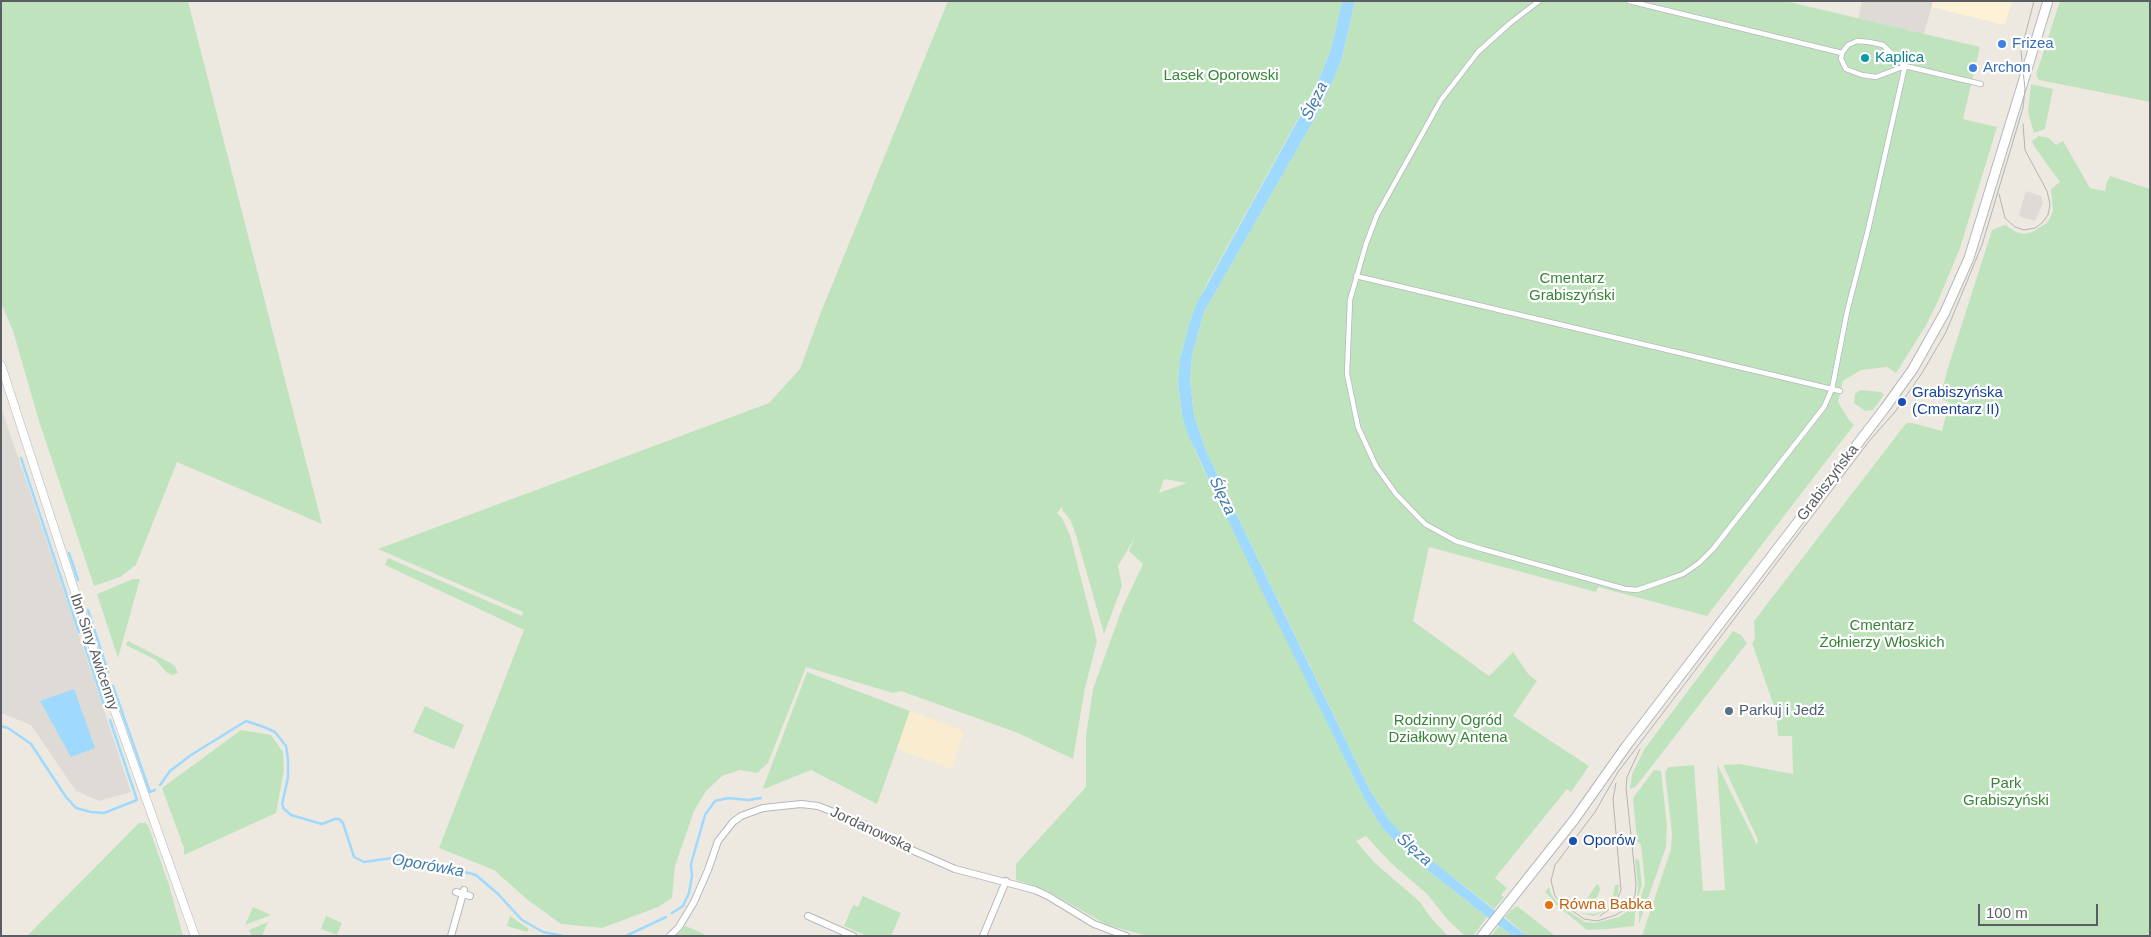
<!DOCTYPE html>
<meta charset="utf-8">
<style>
body{margin:0}
#map{position:relative;width:2151px;height:937px;overflow:hidden;background:#ede9e1;font-family:Arial,sans-serif}
canvas{display:block}
.frame{position:absolute;inset:0;border:2px solid #5a5e62;pointer-events:none}
.scale{position:absolute;left:1978px;top:904px;width:120px;height:22px;box-sizing:border-box;border:2px solid #5a5e62;border-top:0;padding-left:6px;font-size:15px;line-height:18px;white-space:nowrap;color:#5a5e62;-webkit-text-stroke:4px #fff;paint-order:stroke}
</style>
<div id="map">
<canvas width="2151" height="937"></canvas>
<div class="frame"></div>
<div class="scale">100 m</div>
</div>
<script>
const ctx = document.querySelector('canvas').getContext('2d');
ctx.lineJoin = 'round';
function fill(path, color) { ctx.fillStyle = color; ctx.fill(path, 'evenodd'); }
const toPath = rows => new Path2D(rows.map(r => 'M' + r).join(''));
function stroke(path, color, width, dash) { ctx.strokeStyle = color; ctx.lineWidth = width; ctx.lineCap = dash ? 'butt' : 'round'; ctx.setLineDash(dash || []); ctx.stroke(path); }
function drawText(font, color, halo, rows, align = 'center') {
  ctx.font = font + ' Arial,sans-serif'; ctx.lineWidth = 4.5; ctx.setLineDash([]); ctx.textBaseline = 'middle'; ctx.strokeStyle = halo; ctx.fillStyle = color; for (const [text, x, y, turn = 0] of rows) {
    ctx.save(); ctx.translate(x, y); ctx.rotate((+turn || 0) * Math.PI / 180); ctx.textAlign = isNaN(turn) ? turn : align; if (halo) ctx.strokeText(text, 0, 0); ctx.fillText(text, 0, 0); ctx.restore();
  }
}
fill(toPath([
 [1933,1,2012,1,2005,25,1931,7]
]), '#fdf2d5');
fill(toPath([
 [1862,1,1933,1,1924,34,1858,19],
 [2026,191,2041,196,2043,203,2035,221,2021,217,2019,214],
 [1,407,90,668,131,792,99,801,76,791,31,725,1,713]
]), '#dedbd6');
fill(toPath([
 [1,1,188,1,322,524,177,462,136,565,120,577,94,586,39,421,13,331,1,303],
 [948,1,1342,1,1331,49,1315,88,1205,287,1190,321,1180,359,1178,382,1180,400,1182,416,1195,451,1366,802,1383,829,1411,857,1487,917,1473,936,1465,936,1448,920,1427,894,1391,863,1366,836,1356,841,1375,863,1420,902,1431,918,1448,936,1144,935,1107,925,1046,890,1016,880,1016,864,1086,787,1086,735,1093,689,1123,606,1143,564,1129,551,1135,537,1118,566,1122,586,1104,634,1076,535,1071,521,1063,511,1062,507,1057,513,1062,518,1070,535,1097,641,1085,688,1073,759,1018,733,901,691,893,693,806,667,768,763,757,773,740,770,722,776,706,791,694,811,675,866,672,898,658,907,602,928,561,924,529,901,494,870,439,848,524,630,385,565,388,558,522,616,523,612,378,549,769,403,800,369,821,312],
 [1164,479,1187,483,1159,493],
 [1355,1,1785,1,1980,47,1963,119,1997,127,1960,248,1938,301,1925,327,1896,373,1887,367,1861,370,1843,381,1838,402,1849,420,1854,425,1707,616,1598,587,1596,592,1429,547,1413,621,1489,676,1513,652,1529,675,1537,681,1513,716,1589,766,1571,792,1567,789,1495,878,1507,888,1501,895,1504,897,1494,909,1410,844,1389,820,1371,792,1206,451,1194,415,1190,381,1192,355,1204,312,1319,111,1331,85,1342,58],
 [2060,1,2150,1,2150,102,2039,80,2036,75],
 [2031,84,2053,89,2045,129,2034,133,2028,112],
 [2039,136,2049,138,2056,145,2063,141,2090,188,2105,191,2107,182,2110,176,2150,189,2150,936,1642,936,1671,849,1672,834,1665,772,1669,767,1694,765,1703,891,1725,890,1717,764,1757,845,1758,840,1723,765,1740,764,1793,774,1792,736,1778,736,1776,712,1752,643,1755,638,1754,621,1904,426,1907,423,1912,423,1942,431,1949,402,1940,399,1947,371,1992,230,2005,225,2016,232,2024,234,2032,232,2047,223,2051,216,2053,210,2051,189,2060,182,2034,146,2032,141],
 [1860,390,1881,392,1884,395,1873,410,1865,411,1854,403,1855,394],
 [133,579,140,579,118,658,97,594],
 [1733,631,1741,635,1747,643,1645,775,1635,787,1630,789,1632,774,1645,748],
 [128,641,169,662,175,666,178,673,172,675,166,672,156,660,126,645],
 [807,672,910,711,877,804,811,770,764,789,763,788],
 [425,706,464,725,454,749,413,732],
 [241,730,271,735,283,752,284,770,276,813,184,855,184,848,162,788],
 [1654,770,1661,771,1667,825,1666,847,1639,924,1639,902,1645,884,1641,845,1637,841,1633,798],
 [139,823,145,823,148,825,169,885,183,936,27,936],
 [1635,859,1639,860,1642,885,1636,903,1634,926,1607,929,1587,930,1554,903,1554,901,1545,892,1549,887,1551,894,1558,904,1585,922,1595,923,1619,917,1629,910,1637,896,1638,887],
 [1597,884,1599,885,1600,890,1597,897,1590,903,1584,903],
 [1615,885,1619,885,1618,895,1607,910,1594,916,1579,913,1594,914,1604,911,1612,902],
 [863,896,901,913,891,936,867,936,844,926,853,905,858,907],
 [1517,906,1554,935,1555,936,1527,936,1505,917,1511,910],
 [253,907,271,915,245,925],
 [326,916,342,923,337,935,321,929],
 [510,916,529,929,527,932,507,926],
 [268,922,262,936,252,936,249,930],
 [685,926,693,929,708,936,677,936],
 [1499,926,1513,936,1491,936]
]), '#bfe4bd');
fill(toPath([
 [910,711,964,731,952,769,897,749]
]), '#faedcf');
fill(toPath([
 [1342,1,1355,1,1342,58,1331,85,1319,111,1204,312,1192,355,1190,381,1194,415,1206,451,1299,644,1371,792,1389,820,1411,844,1527,936,1513,936,1487,917,1411,857,1383,829,1378,821,1366,802,1256,579,1188,435,1182,416,1178,382,1180,359,1190,321,1197,303,1315,89,1331,49],
 [74,689,95,748,71,757,40,701]
]), '#9fdafe');
stroke(toPath([
 [21,458,79,632],
 [69,553,78,580],
 [88,610,108,672],
 [85,647,105,708],
 [113,686,150,792,155,790],
 [1,726,8,728,31,744,66,797,76,808,91,812,104,813,137,800,110,720],
 [160,785,170,771,191,755,246,721,264,727,275,732,286,746,288,759,288,778,282,804,284,809,291,815,322,824,335,819,339,819,343,823,354,857,364,862,392,858,416,865,443,866,476,875,498,894,522,920,543,932,563,936],
 [672,913,683,906,689,893,692,876,691,864,705,815,715,801,728,798,748,800,761,798],
 [626,936,666,917]
]), '#9fdafe', 2.5);
const pedestrian = toPath([
 [1539,1,1509,24,1478,52,1441,100,1377,215,1366,244,1350,300,1347,374,1358,427,1376,466,1396,494,1425,524,1456,541,1482,549,1625,589,1637,590,1652,585,1683,574,1699,563,1713,549,1824,407,1832,389,1847,312,1868,230,1905,66],
 [1629,1,1842,53],
 [1905,66,1876,77,1862,75,1846,69,1841,59,1842,53,1848,45,1857,41,1869,42,1883,45,1905,66,1981,84],
 [1356,276,1840,391]
]);
const minor = toPath([
 [456,892,470,896],
 [808,916,853,936],
 [451,936,464,890],
 [670,936,679,927,694,902,708,870,718,841,733,822,741,816,763,808,801,804,818,806,836,813,865,825,905,847,955,869,1035,890,1048,896,1094,924,1126,936],
 [983,936,1006,881]
]);
const tertiary = toPath([
 [1,365,102,675,195,936]
]);
const secondary = toPath([
 [1482,936,1574,820,1627,745,1885,408,1913,369,1945,312,1969,258,2048,1]
]);
stroke(pedestrian, '#b4b8bc', 6);
stroke(minor, '#b4b8bc', 8);
stroke(tertiary, '#b4b8bc', 9);
stroke(secondary, '#b3b7bc', 11);
stroke(pedestrian, '#fff', 4.5);
stroke(minor, '#fff', 6);
stroke(tertiary, '#fff', 8);
stroke(secondary, '#fff', 9);
stroke(toPath([
 [1999,194,2005,218,2015,227,2024,230,2035,228,2042,223,2048,215,2050,204,2047,191,2025,150,2023,124],
 [1640,749,1627,777,1626,788,1636,884,1635,896,1629,907,1616,915,1597,921,1584,919,1561,903,1555,896,1551,881,1555,865,1595,812,1618,772,1870,440,1895,412,1922,373,1946,332,1982,245,2023,108,2025,89,2021,51,2034,1],
 [1600,916,1615,905,1621,890,1613,799,1616,783]
]), '#b2b3b3', 1);
for (const [x, y, r, color] of [
 [2002,44,5,"#3f7fe0"],
 [1865,58,5,"#0f9aa8"],
 [1973,68,5,"#3f7fe0"],
 [1902,402,5,"#1a4fb4"],
 [1729,711,5,"#5c6f8a"],
 [1573,841,5,"#1a4fb4"],
 [1549,905,5,"#e8710a"]
]) { const dot = new Path2D(); dot.arc(x, y, r, 0, 2 * Math.PI); ctx.fillStyle = color; ctx.fill(dot); stroke(dot, '#fff', 2); }
drawText('15px', '#366cbe', '#fff', [
 ["Frizea",2012,44],
 ["Archon",1983,68]
], 'left');
drawText('15px', '#0d838f', '#fff', [
 ["Kaplica",1875,58]
], 'left');
drawText('15px', '#368536', '#fff', [
 ["Lasek Oporowski",1221,76],
 ["Cmentarz",1572,279],
 ["Grabiszyński",1572,296],
 ["Cmentarz",1882,626],
 ["Żołnierzy Włoskich",1882,643],
 ["Rodzinny Ogród",1448,721],
 ["Działkowy Antena",1448,738],
 ["Park",2006,784],
 ["Grabiszyński",2006,801]
]);
drawText('15px', '#164399', '#fff', [
 ["Grabiszyńska",1912,393],
 ["(Cmentarz II)",1912,410],
 ["Oporów",1583,841]
], 'left');
drawText('15px', '#5a5e62', '#fff', [
 ["Grabiszyńska",1828,483,-53],
 ["Ibn Siny Awicenny",94,652,71],
 ["Jordanowska",871,830,25]
]);
drawText('15px', '#4e5e75', '#fff', [
 ["Parkuj i Jedź",1739,711]
], 'left');
drawText('15px', '#c56008', '#fff', [
 ["Równa Babka",1559,905]
], 'left');
drawText('italic 16px', '#3e7baf', '#fff', [
 ["Ślęza",1315,101,-64],
 ["Ślęza",1222,496,64],
 ["Ślęza",1414,850,41],
 ["Oporówka",428,866,10]
]);
</script>
